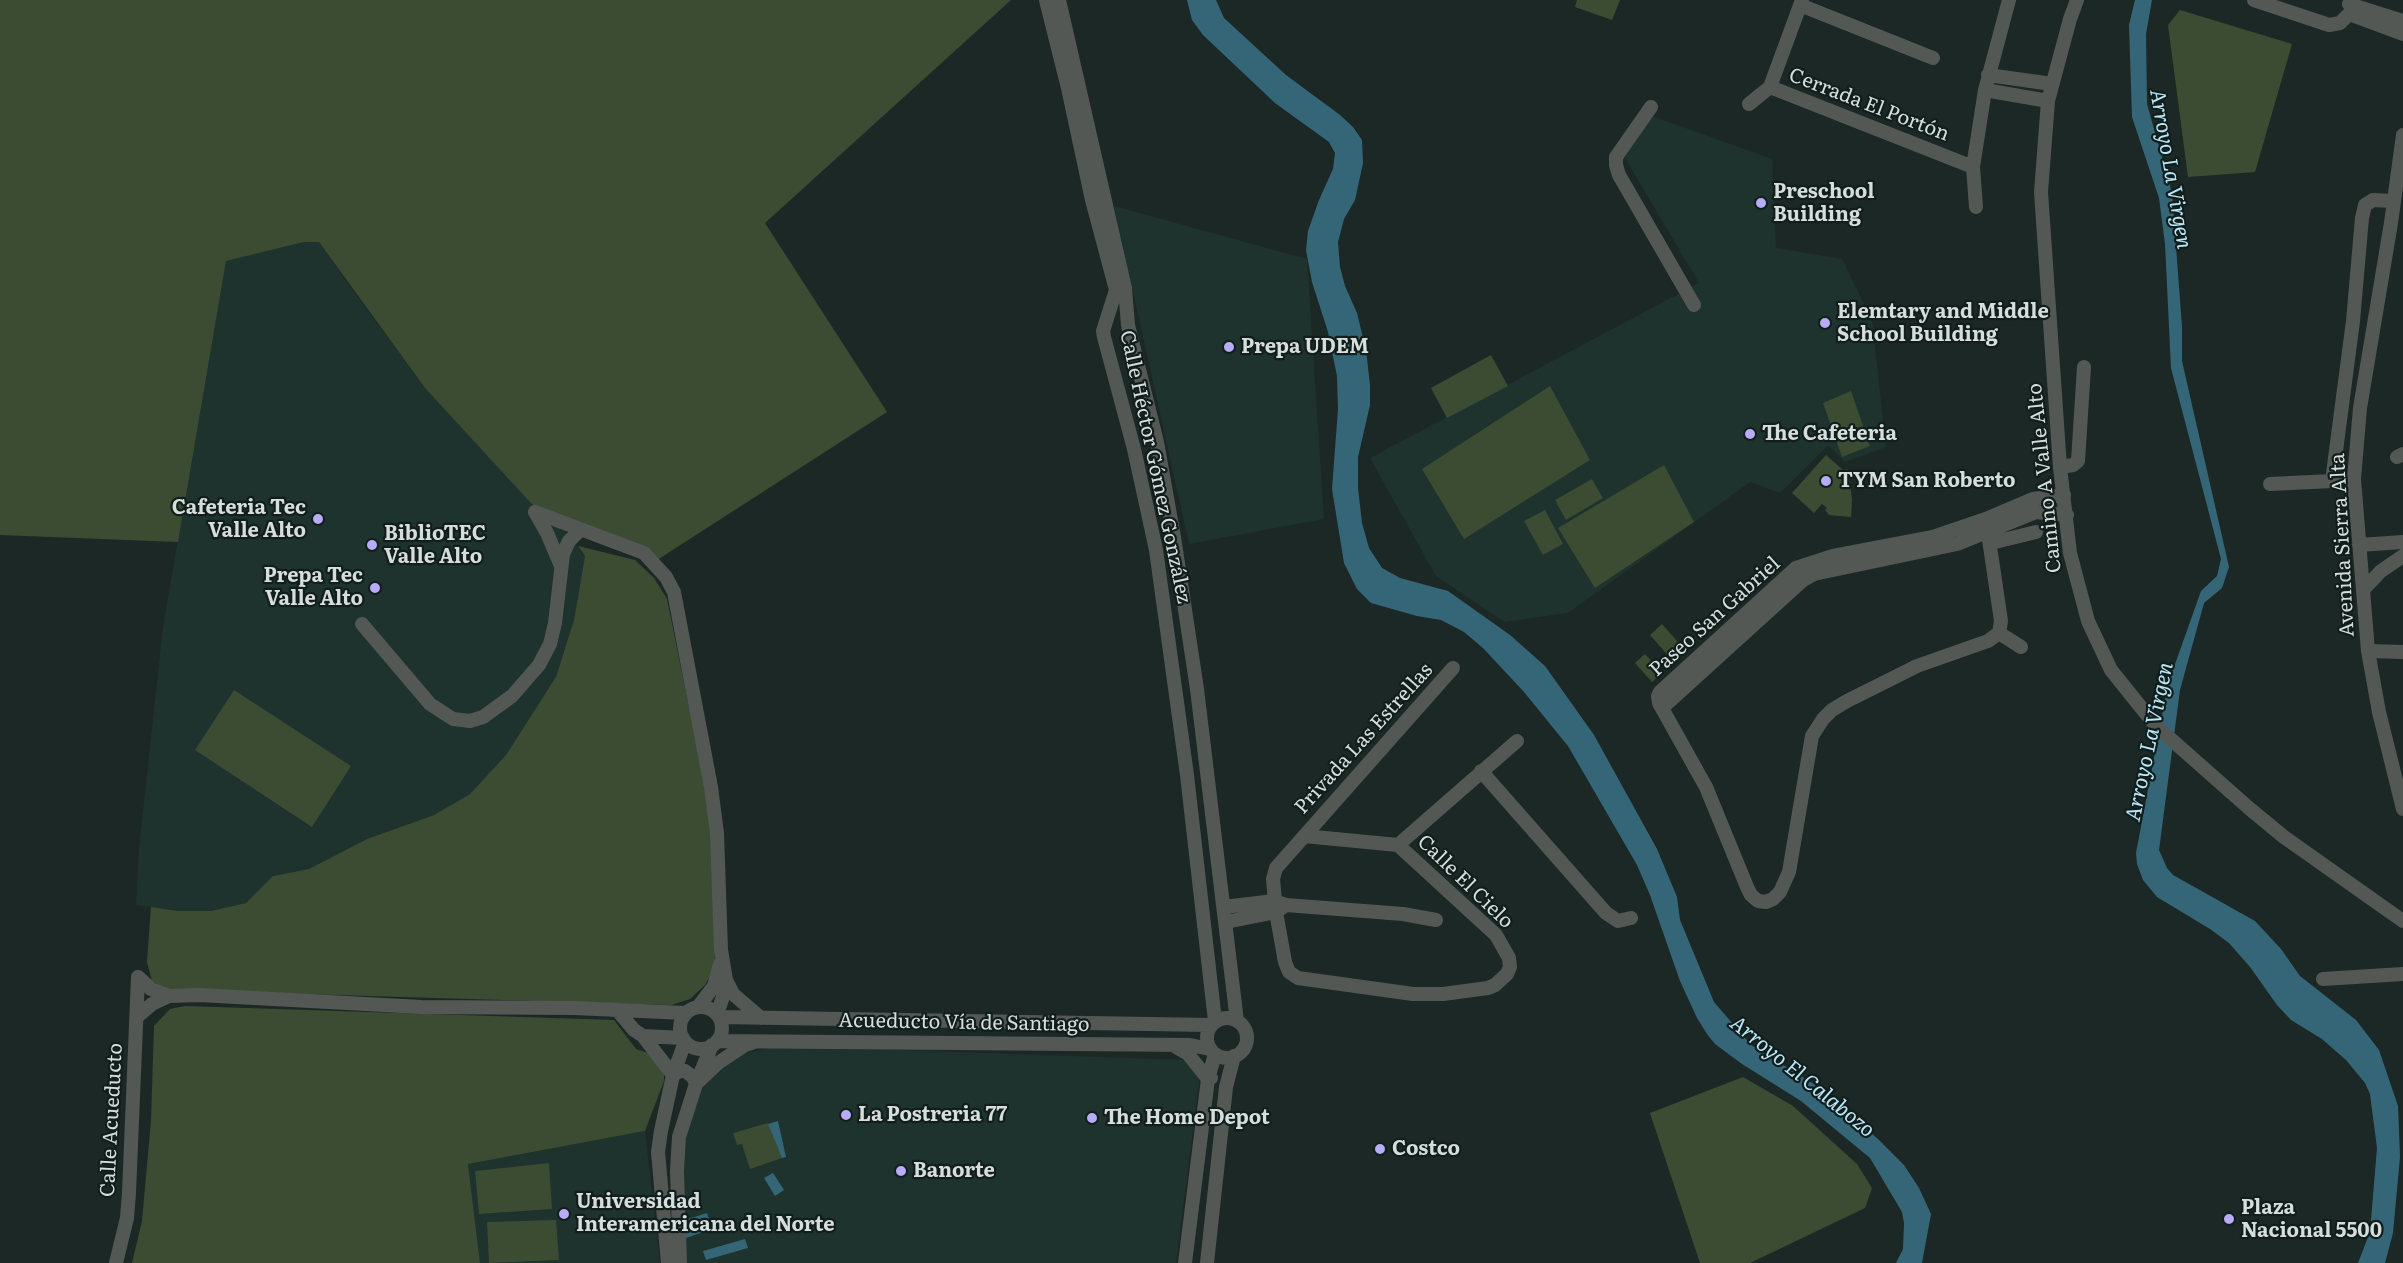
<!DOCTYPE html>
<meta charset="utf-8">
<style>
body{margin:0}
canvas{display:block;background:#1c2825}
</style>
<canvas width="2403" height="1263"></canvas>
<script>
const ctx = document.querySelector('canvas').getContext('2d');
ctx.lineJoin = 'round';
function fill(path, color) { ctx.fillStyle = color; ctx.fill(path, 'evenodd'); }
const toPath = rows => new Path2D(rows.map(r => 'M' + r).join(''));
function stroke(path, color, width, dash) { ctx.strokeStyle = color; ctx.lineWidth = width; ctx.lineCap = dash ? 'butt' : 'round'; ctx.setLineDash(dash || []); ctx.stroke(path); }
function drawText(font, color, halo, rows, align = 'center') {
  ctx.font = font + ' Literata,serif'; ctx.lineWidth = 4.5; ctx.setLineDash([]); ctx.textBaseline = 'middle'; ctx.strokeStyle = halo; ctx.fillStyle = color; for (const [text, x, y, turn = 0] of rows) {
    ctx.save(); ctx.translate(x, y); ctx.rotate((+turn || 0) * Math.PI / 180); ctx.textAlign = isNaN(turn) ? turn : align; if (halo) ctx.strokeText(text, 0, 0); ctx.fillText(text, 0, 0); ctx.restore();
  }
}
fill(toPath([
 [1649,115,1772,159,1776,248,1842,259,1872,320,1886,447,1845,462,1828,445,1780,493,1750,482,1568,613,1504,622,1436,576,1370,458,1699,283,1625,158],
 [1114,206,1307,259,1324,519,1189,544],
 [304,242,319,242,351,288,425,388,547,509,585,556,574,620,556,678,506,755,470,794,434,815,367,839,309,869,273,876,246,903,211,911,178,911,136,905,139,848,163,627,226,260],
 [814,1047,1185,1060,1198,1075,1199,1083,1176,1263,686,1263,683,1200,686,1131,700,1092,714,1073,741,1054,771,1048],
 [645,1131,660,1263,480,1263,468,1164]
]), '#1e322e');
fill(toPath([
 [0,0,1011,0,765,223,887,412,654,562,541,514,425,388,319,242,304,242,226,261,178,542,0,535],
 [1577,0,1620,0,1612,20,1575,7],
 [2180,10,2292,44,2255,172,2188,177,2168,25],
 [1491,355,1508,386,1447,418,1431,388],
 [1550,386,1590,460,1464,539,1422,469],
 [1851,391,1870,446,1842,457,1823,403],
 [1826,455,1843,470,1848,469,1852,499,1851,517,1829,515,1825,510,1827,508,1822,504,1814,513,1792,493],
 [1664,465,1694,522,1595,588,1558,528],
 [1592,479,1603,498,1566,520,1555,500],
 [1545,510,1563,544,1543,555,1524,521],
 [578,546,635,560,654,578,667,599,712,821,715,967,705,985,690,999,671,1005,167,990,152,981,147,962,151,907,178,911,211,911,246,903,273,876,309,869,367,839,434,815,470,794,506,755,556,677,574,620,585,556],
 [1662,624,1684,649,1672,660,1650,635],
 [1645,654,1662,673,1652,682,1635,663],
 [234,690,351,766,312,827,195,750],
 [185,1006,614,1020,636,1049,651,1054,664,1068,664,1081,645,1131,468,1164,480,1263,132,1263,142,1221,151,1121,154,1026,170,1009],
 [1743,1077,1793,1106,1857,1164,1872,1188,1865,1208,1750,1263,1700,1263,1650,1113],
 [768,1123,782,1158,750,1169,742,1144,737,1145,733,1133],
 [549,1163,552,1209,479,1214,475,1171],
 [556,1220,559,1260,489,1263,487,1222]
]), '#3b4c32');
fill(toPath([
 [1187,0,1216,0,1224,18,1286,75,1340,115,1353,127,1362,140,1363,163,1355,200,1344,219,1338,242,1340,267,1345,286,1357,313,1366,350,1370,385,1370,405,1358,457,1358,488,1362,523,1369,548,1382,568,1400,578,1448,591,1510,635,1545,666,1594,735,1657,849,1677,897,1680,920,1714,1002,1751,1045,1817,1086,1878,1139,1904,1165,1919,1188,1931,1214,1922,1263,1896,1263,1903,1249,1904,1223,1902,1212,1870,1158,1801,1101,1742,1064,1715,1044,1707,1034,1697,1018,1680,981,1650,895,1637,865,1568,746,1524,692,1483,648,1464,632,1441,620,1417,616,1371,603,1357,589,1344,563,1332,489,1338,409,1337,376,1328,332,1312,282,1306,250,1308,231,1319,200,1333,169,1335,153,1329,142,1275,103,1203,35,1192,20],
 [2135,0,2152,0,2146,34,2147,104,2172,193,2182,327,2182,361,2229,567,2222,588,2204,603,2180,690,2159,850,2167,868,2173,875,2255,921,2281,949,2300,976,2356,1020,2379,1050,2398,1106,2400,1157,2393,1233,2385,1263,2358,1263,2370,1232,2377,1148,2370,1094,2365,1083,2346,1060,2322,1039,2291,1020,2277,1005,2250,967,2229,943,2210,929,2157,897,2143,880,2137,864,2136,853,2168,684,2201,591,2217,576,2221,559,2171,368,2165,244,2159,198,2132,117,2129,25],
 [778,1121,786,1157,782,1158,768,1124],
 [773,1173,784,1190,775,1196,764,1178],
 [707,1213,712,1229,686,1238,685,1220],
 [745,1239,748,1248,706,1260,703,1251]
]), '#356678');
stroke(toPath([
 [1046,0,1068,88,1092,200,1116,290,1103,331,1104,337,1134,449,1156,550,1187,775,1215,1021],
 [1059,0,1125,288,1128,325,1157,442,1174,537,1197,689,1237,1021],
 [2077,0,2070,19,2048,101,2041,192,2060,467,2070,553,2088,621,2111,670,2156,726,2250,809,2284,837,2403,921],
 [2254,0,2329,25,2340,23,2349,14],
 [2349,4,2403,21],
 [1800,5,1933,58],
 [2349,14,2403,34],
 [1988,75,2052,84],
 [1770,87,1973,167],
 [1770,87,1802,0],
 [1985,90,2048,101],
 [1749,104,1770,87],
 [1651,107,1616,157,1616,165,1619,175,1694,305],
 [2403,135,2391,223,2360,408,2354,479,2368,651,2379,712,2403,809],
 [1976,207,1973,167,1985,90,2009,0],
 [2397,457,2403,454],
 [2060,467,2073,465,2078,461,2084,367],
 [2354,479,2332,481,2353,321,2362,218,2365,205,2373,200,2394,201],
 [2270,484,2332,481],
 [535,512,644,553,666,577,674,592,711,787,717,833,721,950,726,980,725,991,717,1014],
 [535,512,547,533,561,566],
 [1986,519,2001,621,1999,633,1988,641,1917,666,1847,701,1832,710,1823,719,1812,736,1789,872,1780,892,1773,899,1766,902,1758,901,1751,895,1747,887,1706,787,1659,703,1658,696,1660,692,1796,568,1833,556,1933,537,1986,519,2033,499,2064,495],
 [1991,543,2036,532],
 [2359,545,2403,542],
 [2363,590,2381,571,2403,556],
 [362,624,430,704,453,719,470,721,483,717,512,696,539,665,550,644,555,623,563,554,569,541,580,530],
 [1999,633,2021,647],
 [2368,651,2403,652],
 [1662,708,1803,580,1814,574,1957,544,2036,512,2067,515],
 [1481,771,1606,913,1618,921,1631,918],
 [1304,836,1398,845,1496,935,1509,958,1510,967,1507,974,1495,985,1488,988,1443,994,1413,994,1298,978,1289,972,1285,962,1276,912,1273,879,1276,868,1453,668],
 [1398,845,1517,741],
 [1224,907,1274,901,1286,905,1403,914,1436,920],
 [1226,922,1276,912,1282,908],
 [138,977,151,989,169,996],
 [2323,979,2403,974],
 [726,980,733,994,761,1018],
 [698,1007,714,986,720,964],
 '680 1028a21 21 0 1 1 42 0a21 21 0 1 1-42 0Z',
 [618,1011,634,1030,643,1036,683,1038],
 [137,1017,152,1004,169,996,199,995,421,1007,574,1008,686,1013],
 [719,1017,1211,1025],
 '1207 1038a20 20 0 1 1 40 0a20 20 0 1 1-40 0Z',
 [643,1036,673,1075,680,1071,685,1071,693,1077,696,1084,718,1063,745,1045,754,1042],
 [717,1041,1190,1045,1210,1049],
 [1173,1045,1188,1054,1208,1079,1211,1078],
 [116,1263,127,1218,129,1193,138,977],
 [668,1263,658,1152,661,1131,673,1075,685,1042],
 [680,1263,677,1171,679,1137,696,1084,712,1045],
 [1185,1263,1208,1079,1215,1054],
 [1207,1263,1226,1087,1234,1056]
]), '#535855', 14);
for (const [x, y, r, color] of [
 [1761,203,6,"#b8abf7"],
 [1825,323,6,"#b8abf7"],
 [1229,347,6,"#b8abf7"],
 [1750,434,6,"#b8abf7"],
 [1826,481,6,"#b8abf7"],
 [318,519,6,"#b8abf7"],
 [372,545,6,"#b8abf7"],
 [375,588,6,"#b8abf7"],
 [846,1115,6,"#b8abf7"],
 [1092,1118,6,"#b8abf7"],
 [1380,1149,6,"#b8abf7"],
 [901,1171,6,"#b8abf7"],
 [564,1214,6,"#b8abf7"],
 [2229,1219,6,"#b8abf7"]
]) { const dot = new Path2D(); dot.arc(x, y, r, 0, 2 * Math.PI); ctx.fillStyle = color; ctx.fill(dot); stroke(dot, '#121e1c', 2); }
drawText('20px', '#d6dedc', '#121e1c', [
 ["Cerrada El Portón",1869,105,21],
 ["Calle Héctor Gómez González",1155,467,78],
 ["Camino A Valle Alto",2045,478,-96],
 ["Avenida Sierra Alta",2343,545,-93],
 ["Paseo San Gabriel",1715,617,-42],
 ["Privada Las Estrellas",1364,739,-48],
 ["Calle El Cielo",1465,882,44],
 ["Acueducto Vía de Santiago",964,1023,1],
 ["Calle Acueducto",112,1120,-87]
]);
drawText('bold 20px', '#d6dedc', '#121e1c', [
 ["Preschool",1773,192],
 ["Building",1773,215],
 ["Elemtary and Middle",1837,312],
 ["School Building",1837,335],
 ["Prepa UDEM",1241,347],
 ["The Cafeteria",1762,434],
 ["TYM San Roberto",1838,481],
 ["Cafeteria Tec",306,508,"right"],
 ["Valle Alto",306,531,"right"],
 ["BiblioTEC",384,534],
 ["Valle Alto",384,557],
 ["Prepa Tec",363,576,"right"],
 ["Valle Alto",363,599,"right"],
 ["La Postreria 77",858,1115],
 ["The Home Depot",1104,1118],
 ["Costco",1392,1149],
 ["Banorte",913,1171],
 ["Universidad",576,1202],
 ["Interamericana del Norte",576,1225],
 ["Plaza",2241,1208],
 ["Nacional 5500",2241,1231]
], 'left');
drawText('italic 21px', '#bae8fb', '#121e1c', [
 ["Arroyo La Virgen",2170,169,80],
 ["Arroyo La Virgen",2150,742,-78],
 ["Arroyo El Calabozo",1802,1077,39]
]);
</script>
